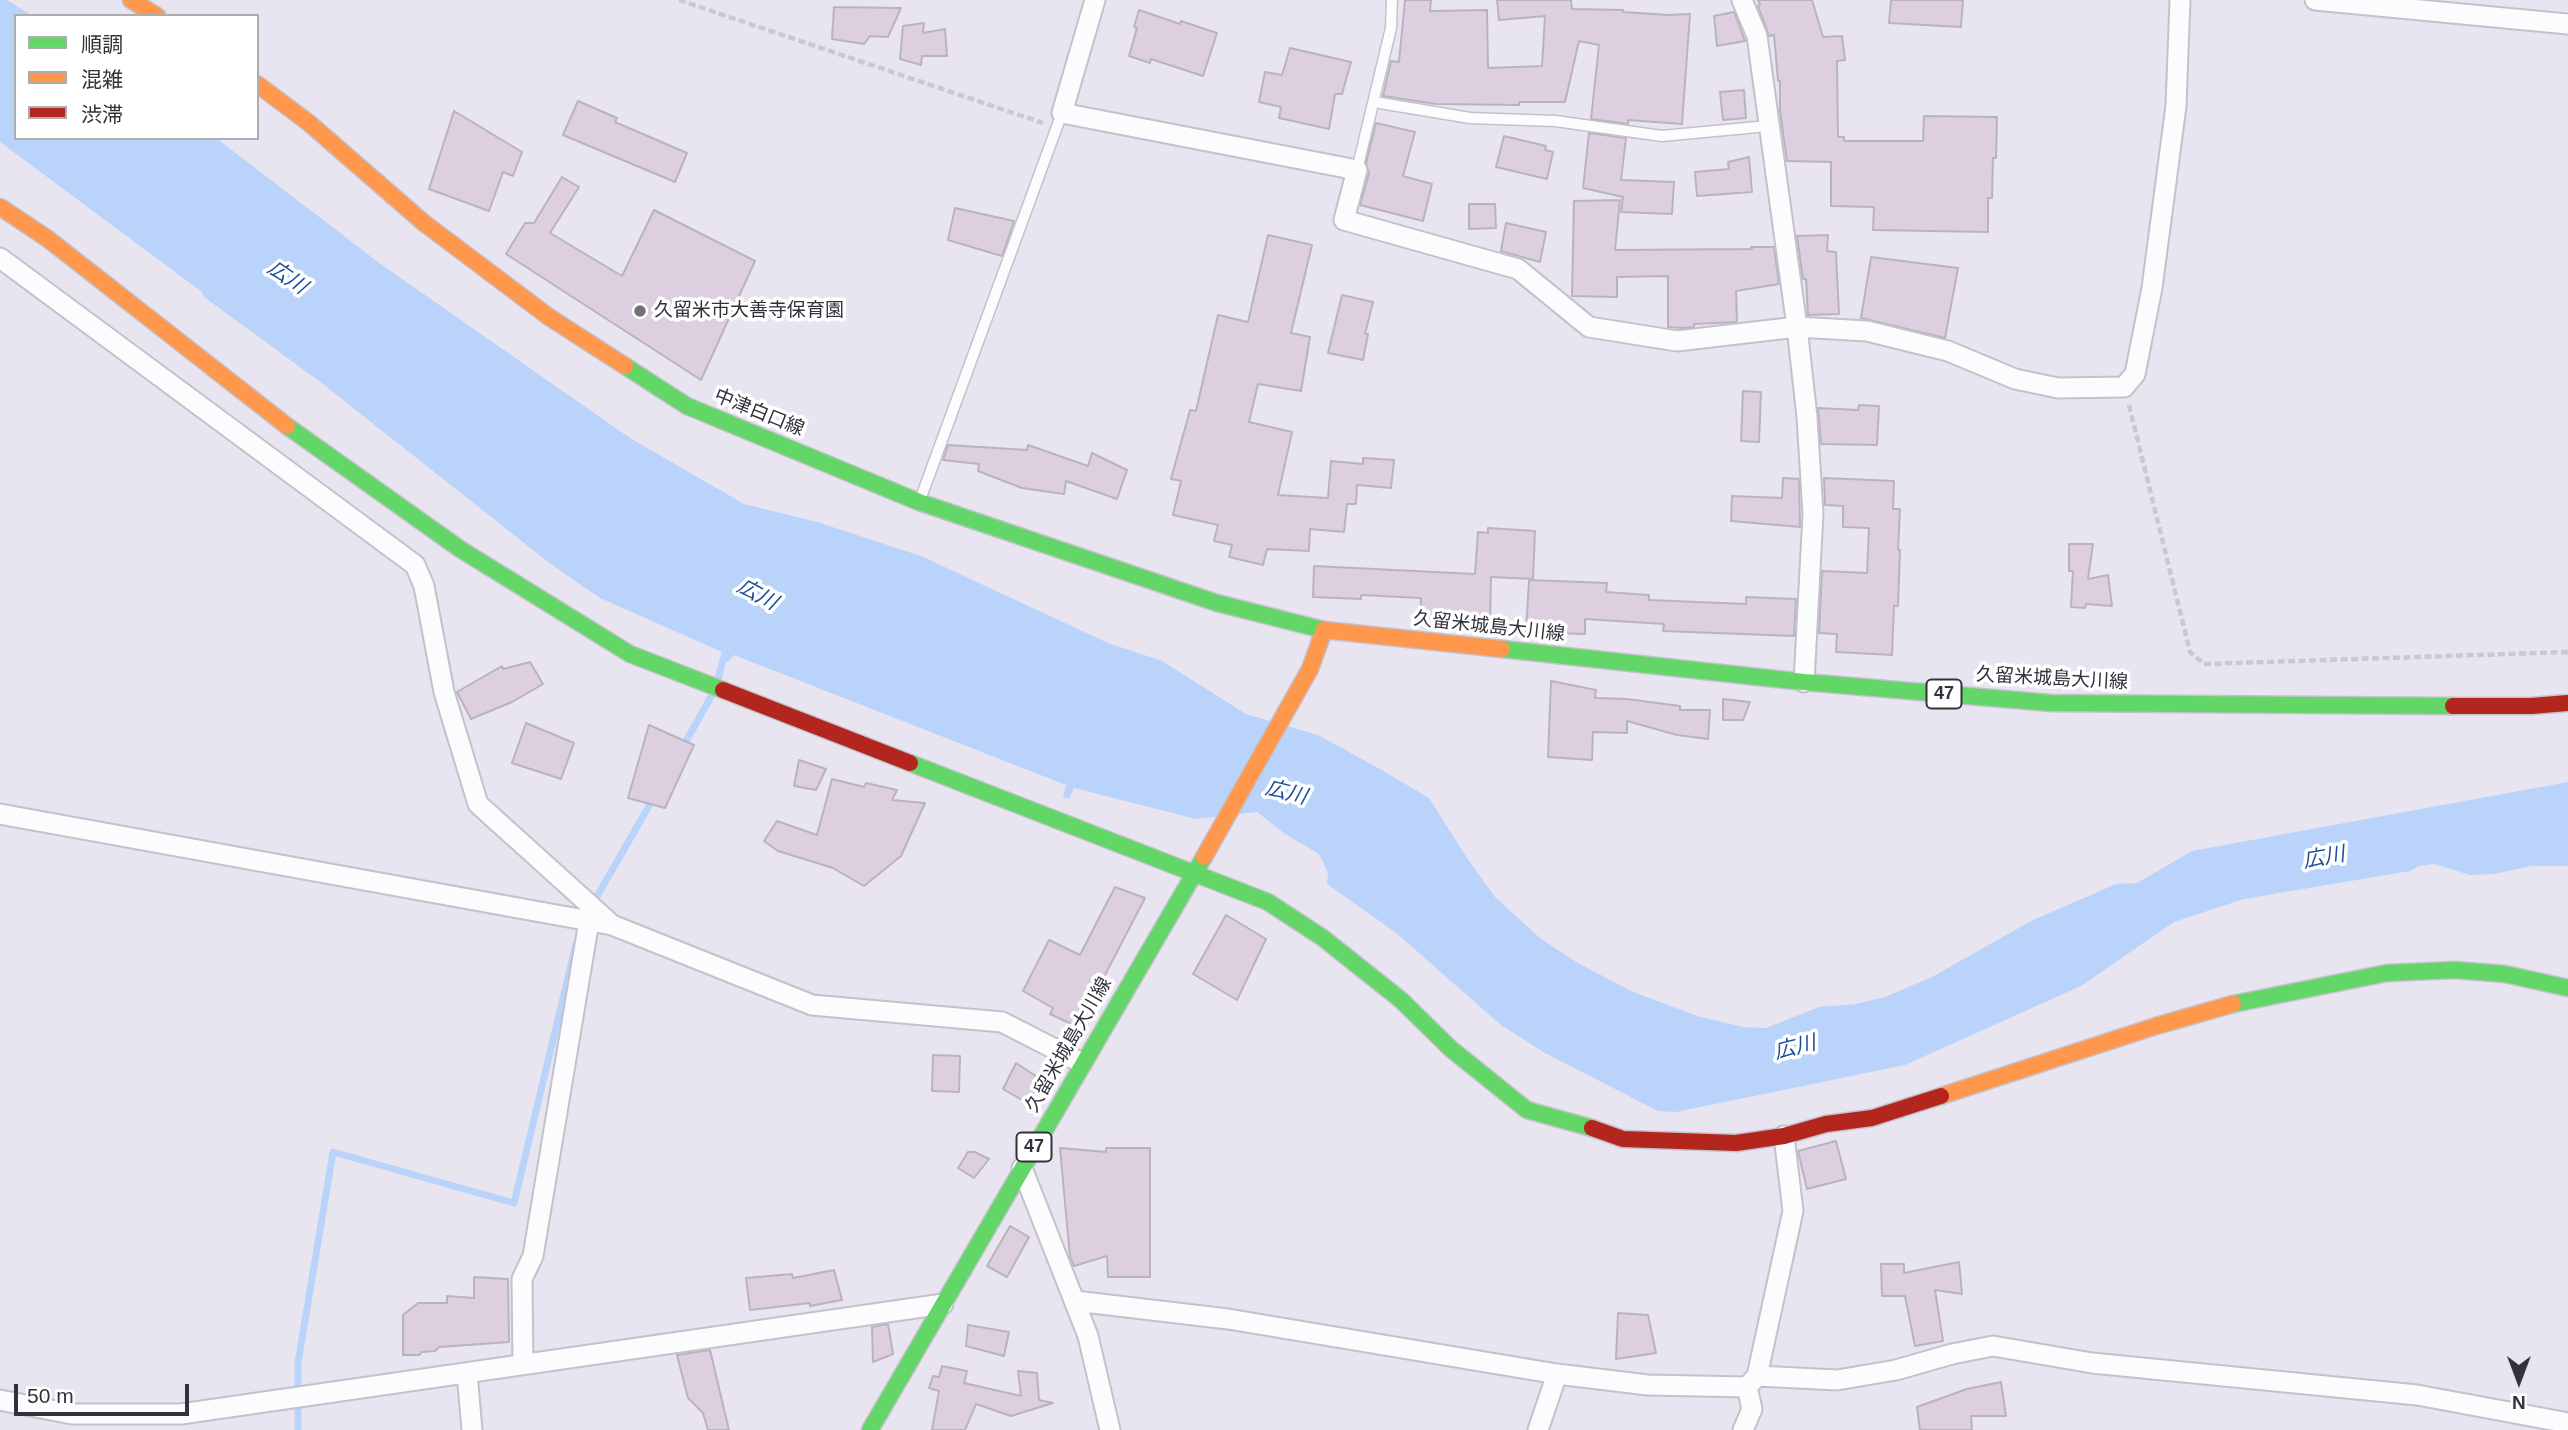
<!DOCTYPE html>
<meta charset="utf-8">
<style>
body{margin:0}
#map{position:relative;width:2568px;height:1430px;overflow:hidden;background:#e8e5f1;font-family:Helvetica,"Noto Sans JP",sans-serif}
canvas{display:block}
.legend{position:absolute;left:14px;top:14px;width:245px;height:126px;box-sizing:border-box;background:#fff;border:2px solid #adadb0;margin:0;padding:9px 12px;list-style:none;font-size:21px;color:#33313a}
.legend li{display:flex;align-items:center;gap:14px;height:35px}
.legend b{width:35px;border:2px solid #adadb0}
.north{position:absolute;left:2484px;top:1346px;width:70px;height:70px;-webkit-text-stroke:5px #fff;paint-order:stroke;rotate:180deg;font-size:19px;font-weight:700;line-height:28px;text-align:center;color:#33313a}
.north::after{content:'';display:block;margin:auto;width:24px;height:32px;background:#33313a;clip-path:polygon(50% 0,100% 100%,50% 72%,0 100%)}
.scale{position:absolute;left:14px;top:1384px;width:175px;height:32px;box-sizing:border-box;border:4px solid #33313a;border-top:0;padding-left:9px;font-size:21px;line-height:24px;white-space:nowrap;color:#33313a;-webkit-text-stroke:5px #fff;paint-order:stroke}
</style>
<div id="map">
<canvas width="2568" height="1430"></canvas>
<ul class="legend">
<li><b style="height:9px;background:#63d668"></b>順調</li>
<li><b style="height:9px;background:#ff974d"></b>混雑</li>
<li><b style="height:9px;background:#b3261e"></b>渋滞</li>
</ul>
<div class="north">N</div>
<div class="scale">50 m</div>
</div>
<script>
const ctx = document.querySelector('canvas').getContext('2d');
ctx.lineJoin = 'round';
function fill(path, color) { ctx.fillStyle = color; ctx.fill(path, 'evenodd'); }
const toPath = rows => new Path2D(rows.map(r => 'M' + r).join(''));
function stroke(path, color, width, dash) { ctx.strokeStyle = color; ctx.lineWidth = width; ctx.lineCap = dash ? 'butt' : 'round'; ctx.setLineDash(dash || []); ctx.stroke(path); }
function drawText(font, color, halo, rows, align = 'center') {
  ctx.font = font + ' Helvetica,"Noto Sans JP",sans-serif'; ctx.lineWidth = 7; ctx.setLineDash([]); ctx.textBaseline = 'middle'; ctx.strokeStyle = halo; ctx.fillStyle = color; for (const [text, x, y, turn = 0] of rows) {
    ctx.save(); ctx.translate(x, y); ctx.rotate((+turn || 0) * Math.PI / 180); ctx.textAlign = isNaN(turn) ? turn : align; if (halo) ctx.strokeText(text, 0, 0); ctx.fillText(text, 0, 0); ctx.restore();
  }
}
fill(toPath([
 [0,0,7,0,33,16,16,16,16,138,216,138,382,265,630,438,744,504,817,522,921,556,1108,643,1162,661,1246,714,1318,735,1380,769,1429,798,1465,855,1495,897,1541,939,1578,963,1631,991,1697,1016,1743,1027,1766,1028,1819,1007,1856,1004,1885,997,1932,977,2031,921,2116,884,2137,883,2192,851,2568,782,2568,866,2532,866,2494,874,2470,875,2434,864,2419,866,2410,871,2244,899,2174,922,2081,986,1905,1065,1676,1112,1658,1111,1545,1053,1501,1025,1395,932,1327,884,1328,873,1319,854,1285,834,1257,812,1196,819,1074,788,1069,799,1063,797,1066,785,734,655,728,662,721,659,722,652,600,598,552,565,319,381,204,297,202,292,0,142]
]), '#bad3fa');
stroke(toPath([
 [717,682,725,653],
 [681,750,713,693],
 [592,905,654,797],
 [298,1430,298,1363,333,1152,514,1203,576,944]
]), '#bad3fa', 7);
const building = toPath([
 [1405,0,1431,0,1430,11,1487,10,1488,68,1542,66,1545,16,1499,20,1497,0,1571,0,1572,9,1623,10,1623,12,1668,15,1690,14,1682,124,1628,120,1628,124,1591,119,1599,45,1579,41,1565,102,1519,102,1519,105,1436,104,1383,96,1391,61,1399,62,1405,0],
 [1758,0,1812,0,1823,37,1842,36,1845,60,1837,61,1838,137,1844,137,1844,141,1923,141,1924,116,1997,117,1996,158,1993,158,1992,198,1988,198,1988,232,1873,230,1874,207,1831,206,1831,162,1787,161,1780,111,1780,81,1778,81,1774,35,1769,36,1758,6,1760,5,1758,0],
 [1891,0,1963,0,1961,27,1889,23,1891,0],
 [834,7,901,8,888,37,870,36,864,44,832,39,834,7],
 [1139,10,1180,24,1181,21,1217,33,1203,76,1151,59,1150,63,1129,56,1137,28,1134,27,1139,10],
 [1734,12,1745,41,1717,46,1714,16,1734,12],
 [924,23,923,33,945,29,947,56,922,56,921,65,900,59,903,26,924,23],
 [1290,48,1351,62,1342,94,1335,94,1329,129,1279,118,1281,107,1259,102,1265,72,1282,75,1290,48],
 [1744,90,1746,118,1723,120,1720,92,1744,90],
 [578,101,617,118,615,122,687,153,675,182,563,135,578,101],
 [454,111,522,152,513,176,503,172,489,211,429,189,454,111],
 [1376,123,1415,132,1403,176,1432,184,1423,221,1360,205,1369,173,1366,163,1376,123],
 [1589,133,1626,138,1621,180,1674,182,1672,214,1621,212,1623,197,1583,188,1589,133],
 [1504,136,1546,146,1545,150,1553,152,1547,179,1496,167,1504,136],
 [1749,157,1752,192,1697,196,1695,172,1729,169,1728,162,1749,157],
 [562,177,579,187,550,233,622,276,654,210,755,261,701,380,506,254,525,223,534,223,562,177],
 [1620,200,1615,250,1752,249,1751,247,1774,247,1779,284,1736,291,1737,322,1694,324,1694,327,1682,328,1668,327,1668,276,1617,277,1617,297,1572,296,1574,201,1620,200],
 [1469,204,1495,204,1496,228,1469,229,1469,204],
 [955,208,1014,221,1002,256,948,240,955,208],
 [1506,223,1546,232,1540,262,1501,251,1506,223],
 [1268,235,1312,245,1291,333,1310,337,1301,391,1258,384,1249,422,1292,432,1278,495,1328,498,1331,461,1363,464,1363,458,1394,460,1391,488,1357,485,1356,504,1347,504,1344,532,1310,529,1309,551,1267,549,1263,565,1229,557,1232,545,1214,541,1218,525,1173,515,1181,481,1171,479,1190,410,1196,411,1218,315,1248,322,1268,235],
 [1828,235,1827,251,1836,252,1839,314,1808,315,1806,279,1803,279,1797,236,1828,235],
 [1871,257,1958,268,1945,338,1861,318,1871,257],
 [1342,295,1373,302,1365,334,1368,334,1363,360,1328,353,1342,295],
 [1743,391,1761,392,1759,442,1741,441,1743,391],
 [1859,405,1879,406,1877,445,1821,444,1818,408,1858,410,1859,405],
 [948,445,1027,450,1028,445,1088,466,1092,453,1127,470,1117,499,1066,481,1064,494,1022,488,978,471,979,464,943,460,948,445],
 [1783,478,1799,479,1800,527,1731,521,1732,496,1782,498,1783,478],
 [1824,478,1894,481,1893,509,1900,509,1898,550,1900,550,1898,606,1894,606,1892,655,1836,652,1837,634,1819,633,1822,571,1867,573,1869,528,1843,527,1843,506,1825,505,1824,478],
 [1488,528,1535,531,1533,579,1491,577,1490,622,1456,620,1456,624,1420,622,1421,598,1361,595,1361,599,1313,597,1314,566,1475,574,1478,532,1488,533,1488,528],
 [2069,544,2093,544,2088,579,2108,575,2112,606,2086,604,2085,608,2071,607,2073,571,2069,571,2069,544],
 [1529,580,1607,583,1606,592,1649,595,1649,600,1746,604,1746,597,1796,599,1794,636,1663,631,1664,624,1585,619,1585,634,1554,633,1554,636,1526,633,1529,580],
 [530,662,543,684,512,702,471,719,457,692,502,666,503,669,530,662],
 [1551,681,1596,690,1595,698,1627,699,1680,706,1680,710,1710,710,1708,739,1677,735,1627,721,1627,733,1593,732,1592,760,1548,757,1551,681],
 [1723,699,1750,702,1743,720,1723,720,1723,699],
 [526,723,574,743,561,779,512,763,526,723],
 [649,725,694,745,665,808,628,798,649,725],
 [799,760,826,769,816,790,794,786,799,760],
 [832,779,864,787,866,783,897,790,892,800,925,803,901,856,864,886,833,868,778,851,764,841,777,821,817,835,832,779],
 [1115,887,1145,898,1078,1027,1050,1014,1053,1008,1023,991,1049,940,1080,955,1115,887],
 [1226,915,1266,939,1237,1000,1193,974,1226,915],
 [933,1055,960,1056,959,1092,932,1091,933,1055],
 [1016,1063,1042,1080,1027,1103,1003,1089,1016,1063],
 [1836,1141,1846,1179,1807,1189,1798,1151,1836,1141],
 [1060,1148,1106,1152,1106,1148,1150,1148,1150,1277,1108,1277,1107,1256,1074,1266,1070,1257,1060,1148],
 [968,1152,975,1152,989,1159,974,1178,958,1168,968,1152],
 [1010,1226,1029,1237,1007,1277,987,1266,1010,1226],
 [1959,1262,1962,1294,1935,1290,1943,1341,1915,1346,1905,1296,1882,1296,1881,1264,1904,1264,1904,1273,1959,1262],
 [834,1270,842,1300,810,1306,810,1303,750,1310,746,1278,792,1274,793,1278,834,1270],
 [474,1277,508,1279,509,1342,439,1347,435,1351,422,1352,419,1355,403,1355,403,1315,418,1303,447,1303,447,1296,474,1298,474,1277],
 [1618,1313,1648,1315,1656,1353,1616,1359,1618,1313],
 [888,1324,893,1354,873,1362,872,1327,888,1324],
 [968,1325,1009,1332,1004,1356,966,1346,968,1325],
 [710,1350,729,1430,708,1430,703,1413,688,1398,677,1355,710,1350],
 [942,1366,967,1371,964,1383,1021,1396,1018,1371,1037,1373,1039,1400,1053,1403,1011,1416,976,1404,965,1430,932,1430,939,1391,929,1388,933,1376,939,1377,942,1366],
 [2001,1382,2006,1416,1971,1416,1972,1430,1920,1430,1917,1407,1967,1389,2001,1382]
]);
fill(building, '#ddcfdf');
stroke(building, '#b9b4bc', 2);
const lane = toPath([
 [1374,102,1470,118,1555,121,1662,136,1768,126],
 [1357,170,1391,28,1392,0],
 [920,500,1062,113]
]);
const street = toPath([
 [1095,0,1062,113,1357,170,1344,220,1518,269,1589,327,1677,341,1797,327,1867,331,1948,351,2015,379,2058,388,2124,387,2135,374,2152,288,2176,106,2180,0],
 [1742,0,1757,36,1797,327,1807,417,1813,514,1804,682],
 [2315,0,2568,24],
 [0,258,415,565,424,586,444,692,478,804,611,924],
 [0,814,612,925,812,1005,1002,1022,1082,1063],
 [1022,1168,1088,1336,1110,1430],
 [1075,1301,1228,1319,1557,1374],
 [523,1364,522,1279,533,1256,589,921],
 [467,1373,472,1430],
 [1757,1376,1837,1380,1896,1370,1952,1354,1993,1346,2092,1363,2417,1395,2568,1423],
 [0,1400,72,1414,181,1414,943,1304],
 [1538,1430,1557,1374,1648,1385,1747,1387,1757,1376,1793,1211,1784,1136],
 [1743,1430,1752,1409,1747,1387]
]);
const fast = toPath([
 [625,366,687,406,919,502,1217,603,1324,630],
 [287,426,460,549,630,654,723,690],
 [1502,649,1804,682,2051,703,2453,706],
 [910,763,1268,902,1323,938,1401,1000,1451,1049,1527,1110,1592,1128],
 [2233,1004,2387,973,2455,970,2505,974,2568,988],
 [870,1430,1204,857]
]);
const slow = toPath([
 [131,0,157,16],
 [257,84,309,123,424,223,549,317,625,366],
 [0,207,48,239,287,426],
 [1204,857,1310,669,1324,630,1502,649],
 [1941,1096,2156,1026,2233,1004]
]);
const jam = toPath([
 [723,690,910,763],
 [2453,706,2531,706,2568,703],
 [1592,1128,1623,1139,1736,1143,1784,1136,1826,1124,1872,1118,1941,1096]
]);
stroke(lane, '#c3c1ca', 13);
stroke(street, '#c3c1ca', 23);
stroke(fast, '#c3c1ca', 19);
stroke(slow, '#c3c1ca', 19);
stroke(jam, '#c3c1ca', 19);
stroke(toPath([
 [679,0,1043,123],
 [2129,405,2190,652,2204,664,2568,652]
]), '#cac9cd', 4.5, [7, 3.5]);
stroke(lane, '#fcfbfd', 10);
stroke(street, '#fcfbfd', 19);
stroke(fast, '#63d668', 16);
stroke(slow, '#ff974d', 16);
stroke(jam, '#b3261e', 16);
for (const [x, y, r, color] of [
 [640,311,7,"#72707a"]
]) { const dot = new Path2D(); dot.arc(x, y, r, 0, 2 * Math.PI); ctx.fillStyle = color; ctx.fill(dot); stroke(dot, '#fff', 2.5); }
for (const [x, y, w] of [
 [1944,694,35],
 [1034,1147,35]
]) { const box = new Path2D(); box.roundRect(x - w / 2, y - 14.5, w, 29, 5); ctx.fillStyle = '#fff'; ctx.fill(box); stroke(box, '#33313a', 2); }
drawText('bold 18px', '#33313a', null, [
 ["47",1944,694],
 ["47",1034,1147]
]);
drawText('19px', '#33313a', '#fff', [
 ["久留米市大善寺保育園",654,311]
], 'left');
drawText('19px', '#33313a', '#fff', [
 ["中津白口線",759,413,22],
 ["久留米城島大川線",1489,627,6],
 ["久留米城島大川線",2052,679,3],
 ["久留米城島大川線",1069,1045,-60]
]);
drawText('italic 21px', '#1a5098', '#fff', [
 ["広川",287,278,34],
 ["広川",757,595,28],
 ["広川",1286,793,14],
 ["広川",2324,858,-10],
 ["広川",1795,1048,-14]
]);
</script>
